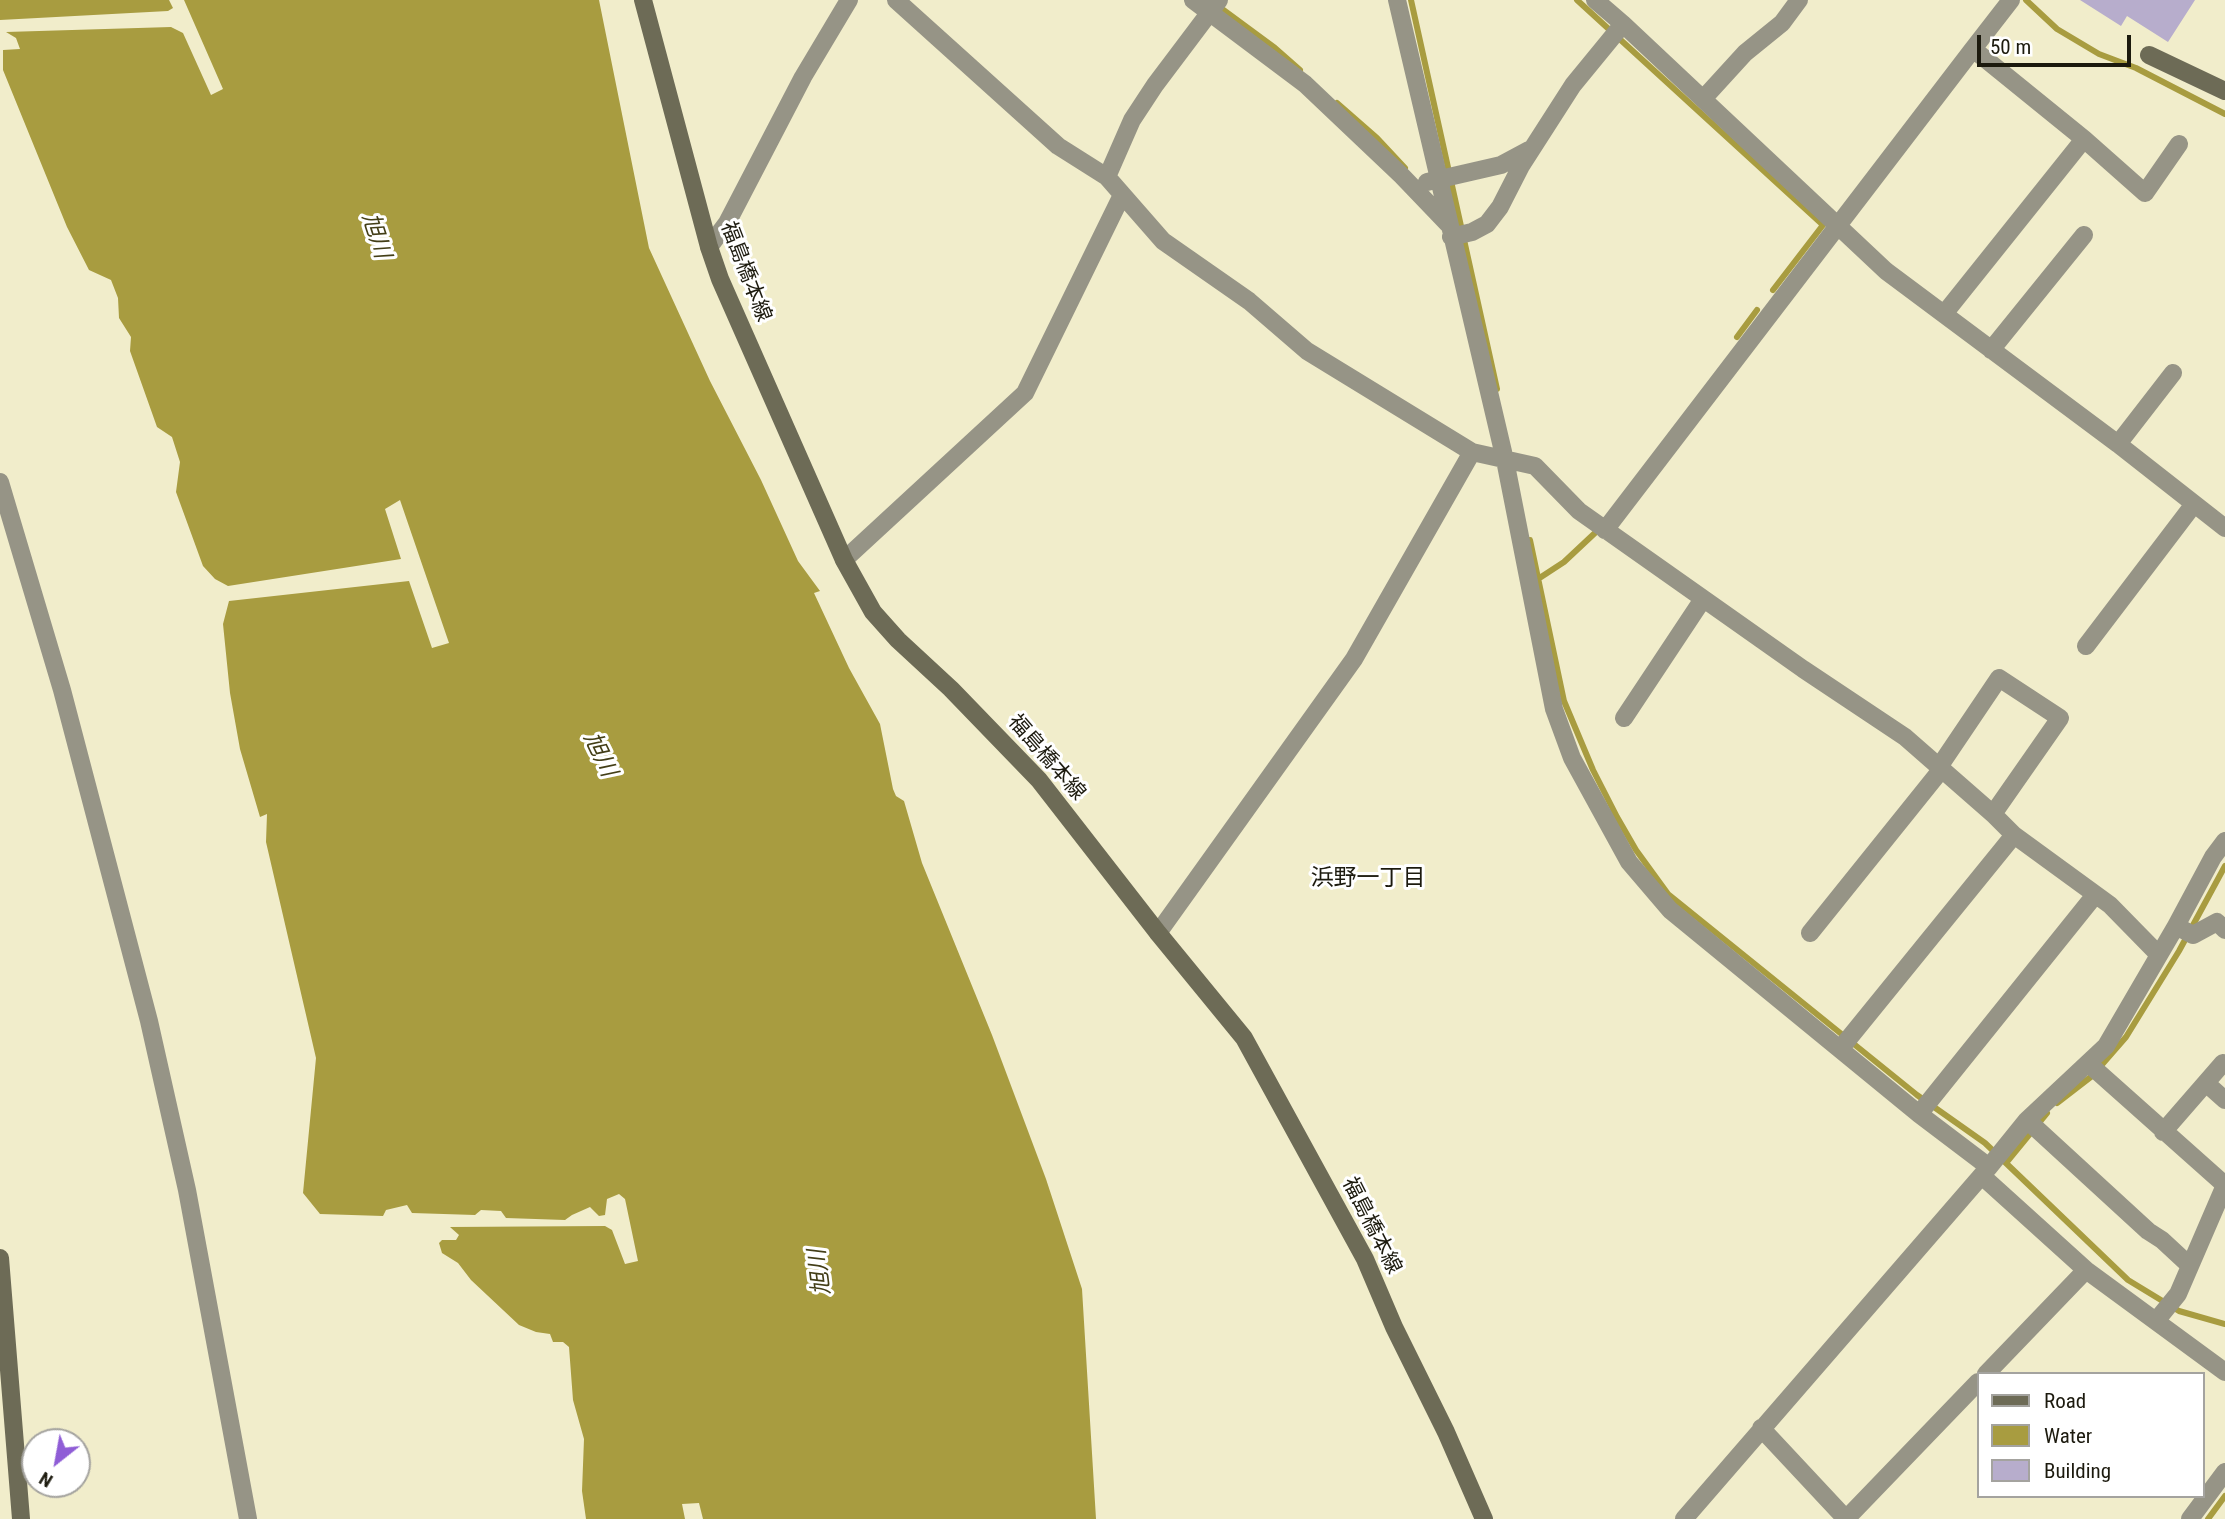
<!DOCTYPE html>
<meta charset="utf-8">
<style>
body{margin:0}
#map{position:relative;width:2225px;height:1519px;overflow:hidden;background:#f1edcb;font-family:"Roboto Condensed",sans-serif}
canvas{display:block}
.legend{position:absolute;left:1977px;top:1372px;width:228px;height:126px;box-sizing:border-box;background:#fff;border:2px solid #a4a39f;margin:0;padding:9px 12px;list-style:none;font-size:21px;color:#1c1a0e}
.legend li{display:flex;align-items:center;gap:14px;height:35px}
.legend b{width:35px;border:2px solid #a4a39f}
.north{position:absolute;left:21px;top:1428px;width:70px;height:70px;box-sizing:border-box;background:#fff;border:2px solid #a4a39f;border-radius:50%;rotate:211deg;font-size:19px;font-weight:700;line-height:28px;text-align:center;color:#1c1a0e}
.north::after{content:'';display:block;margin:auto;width:24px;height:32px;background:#8f5dd6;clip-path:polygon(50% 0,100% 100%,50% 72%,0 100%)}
.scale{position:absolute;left:1977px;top:35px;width:154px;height:32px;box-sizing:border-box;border:4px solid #1c1a0e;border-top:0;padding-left:9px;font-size:21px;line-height:24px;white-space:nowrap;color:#1c1a0e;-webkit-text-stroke:5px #fff;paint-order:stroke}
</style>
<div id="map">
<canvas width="2225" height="1519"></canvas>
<ul class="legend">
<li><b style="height:9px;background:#6d6b56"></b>Road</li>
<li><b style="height:19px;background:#a89c40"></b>Water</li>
<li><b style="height:19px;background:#b7adcc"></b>Building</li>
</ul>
<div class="north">N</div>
<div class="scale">50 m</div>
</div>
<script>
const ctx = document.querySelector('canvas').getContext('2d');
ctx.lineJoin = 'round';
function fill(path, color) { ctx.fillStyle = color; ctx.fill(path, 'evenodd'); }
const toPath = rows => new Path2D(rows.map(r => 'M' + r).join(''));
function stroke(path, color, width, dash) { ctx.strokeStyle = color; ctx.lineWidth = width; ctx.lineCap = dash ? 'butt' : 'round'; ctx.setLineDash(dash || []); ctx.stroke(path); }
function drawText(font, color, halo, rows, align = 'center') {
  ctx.font = font + ' "Roboto Condensed","Noto Sans JP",sans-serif'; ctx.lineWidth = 6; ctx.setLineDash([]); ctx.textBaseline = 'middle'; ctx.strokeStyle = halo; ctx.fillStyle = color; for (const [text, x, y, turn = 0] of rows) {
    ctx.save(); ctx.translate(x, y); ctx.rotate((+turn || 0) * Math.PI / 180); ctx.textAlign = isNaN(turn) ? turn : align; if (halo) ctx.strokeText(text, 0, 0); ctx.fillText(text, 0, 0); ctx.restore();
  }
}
fill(toPath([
 [0,0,169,0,173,8,168,11,0,20],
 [184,0,599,0,649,248,710,381,761,480,798,561,820,591,814,593,849,668,880,724,893,789,896,796,904,801,922,863,992,1035,1046,1179,1082,1289,1096,1519,703,1519,699,1503,682,1504,685,1519,586,1519,582,1491,584,1439,573,1400,569,1347,563,1342,553,1342,550,1334,536,1332,519,1325,471,1280,458,1263,442,1253,439,1243,442,1240,456,1240,459,1235,450,1227,605,1226,612,1230,625,1264,638,1261,625,1199,619,1194,607,1199,605,1215,599,1216,590,1207,572,1215,565,1220,506,1218,501,1211,481,1210,475,1215,412,1213,407,1205,386,1210,383,1216,320,1214,303,1193,316,1058,266,842,267,814,260,817,240,749,230,693,223,624,229,601,409,581,432,648,449,643,400,500,385,509,401,559,228,586,215,579,203,566,176,492,180,462,172,437,157,427,130,351,131,337,119,318,118,298,111,280,89,270,67,227,3,70,3,50,20,49,16,38,6,32,171,27,183,33,211,95,223,89]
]), '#a89c40');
stroke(toPath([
 [1411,0,1497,389],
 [1577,0,1823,225,1773,290],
 [2026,0,2057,29,2099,54,2136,68,2225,114],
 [1218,6,1275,48,1300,70],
 [1337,103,1377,138,1405,168],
 [1737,337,1757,310],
 [1530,540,1564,701,1593,770,1617,817,1636,850,1668,894,1917,1095,1985,1143,2128,1280,2179,1311,2225,1324],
 [1538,579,1564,562,1596,532],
 [2057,1103,2092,1076,2126,1037,2179,951,2225,866],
 [2006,1163,2047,1113],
 [2208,1519,2225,1496]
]), '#a89c40', 6);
fill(toPath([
 [2080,0,2195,0,2168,42,2127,16,2121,26]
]), '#b7adcc');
stroke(toPath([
 [896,0,1058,146,1107,177,1163,241,1249,301,1307,351,1472,452,1535,466,1579,511,1803,669,1905,737,1993,814,2014,835,2110,905,2159,955],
 [1193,0,1305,84,1402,176,1448,224],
 [1397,0,1505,460,1554,709,1572,758,1629,862,1670,910,1919,1114,1989,1167],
 [1595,0,1623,24,1886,271,2118,444,2225,528],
 [1973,49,2011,0],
 [1703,99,1745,53,1782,23,1799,0],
 [1107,177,1132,120,1155,85,1219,0],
 [1427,182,1501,165,1529,150],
 [1451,237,1472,232,1487,224,1500,207,1521,166,1573,85,1623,24],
 [709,247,727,223,803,77,849,0],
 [1944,314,2084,139],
 [1991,350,2084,235],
 [2118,444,2173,373],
 [0,482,62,690,149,1021,187,1190,248,1519],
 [1605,530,1973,49,2084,139,2145,193,2179,144],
 [844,560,1025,393,1122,195],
 [2086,646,2194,504],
 [1624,718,1703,599],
 [1939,767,1999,678,2060,718,1993,814],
 [2176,926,2193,935,2217,922,2225,930],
 [1158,933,1354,659,1472,452],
 [1810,933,1941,770],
 [1841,1048,2014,835],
 [2089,1064,2225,1185,2178,1294,2156,1321],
 [2207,1084,2225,1100],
 [1919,1114,2095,895],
 [2027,1120,2148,1231,2162,1240,2189,1265],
 [2163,1132,2223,1063],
 [1982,1176,2086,1270,2225,1372],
 [1986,1374,2086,1270],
 [1761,1428,1846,1519],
 [1684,1519,1989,1167,2027,1120,2106,1046,2176,926,2213,857,2225,841],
 [1846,1519,1978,1382],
 [2190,1519,2225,1472]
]), '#969486', 18);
stroke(toPath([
 [643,0,709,247,720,279,844,560,873,612,898,640,951,689,1039,780,1158,933,1244,1038,1365,1259,1394,1327,1446,1432,1484,1519],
 [2149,55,2225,91],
 [0,1258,21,1519]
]), '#6d6b56', 18);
drawText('21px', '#1c1a0e', '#fff', [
 ["福島橋本線",745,272,69],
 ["福島橋本線",1046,758,49],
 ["福島橋本線",1371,1226,63]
]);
drawText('italic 23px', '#433e17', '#fff', [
 ["旭川",375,236,72],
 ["旭川",599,755,64],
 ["旭川",821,1272,-97]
]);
drawText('23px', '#1c1a0e', '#fff', [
 ["浜野一丁目",1368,879]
]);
</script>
